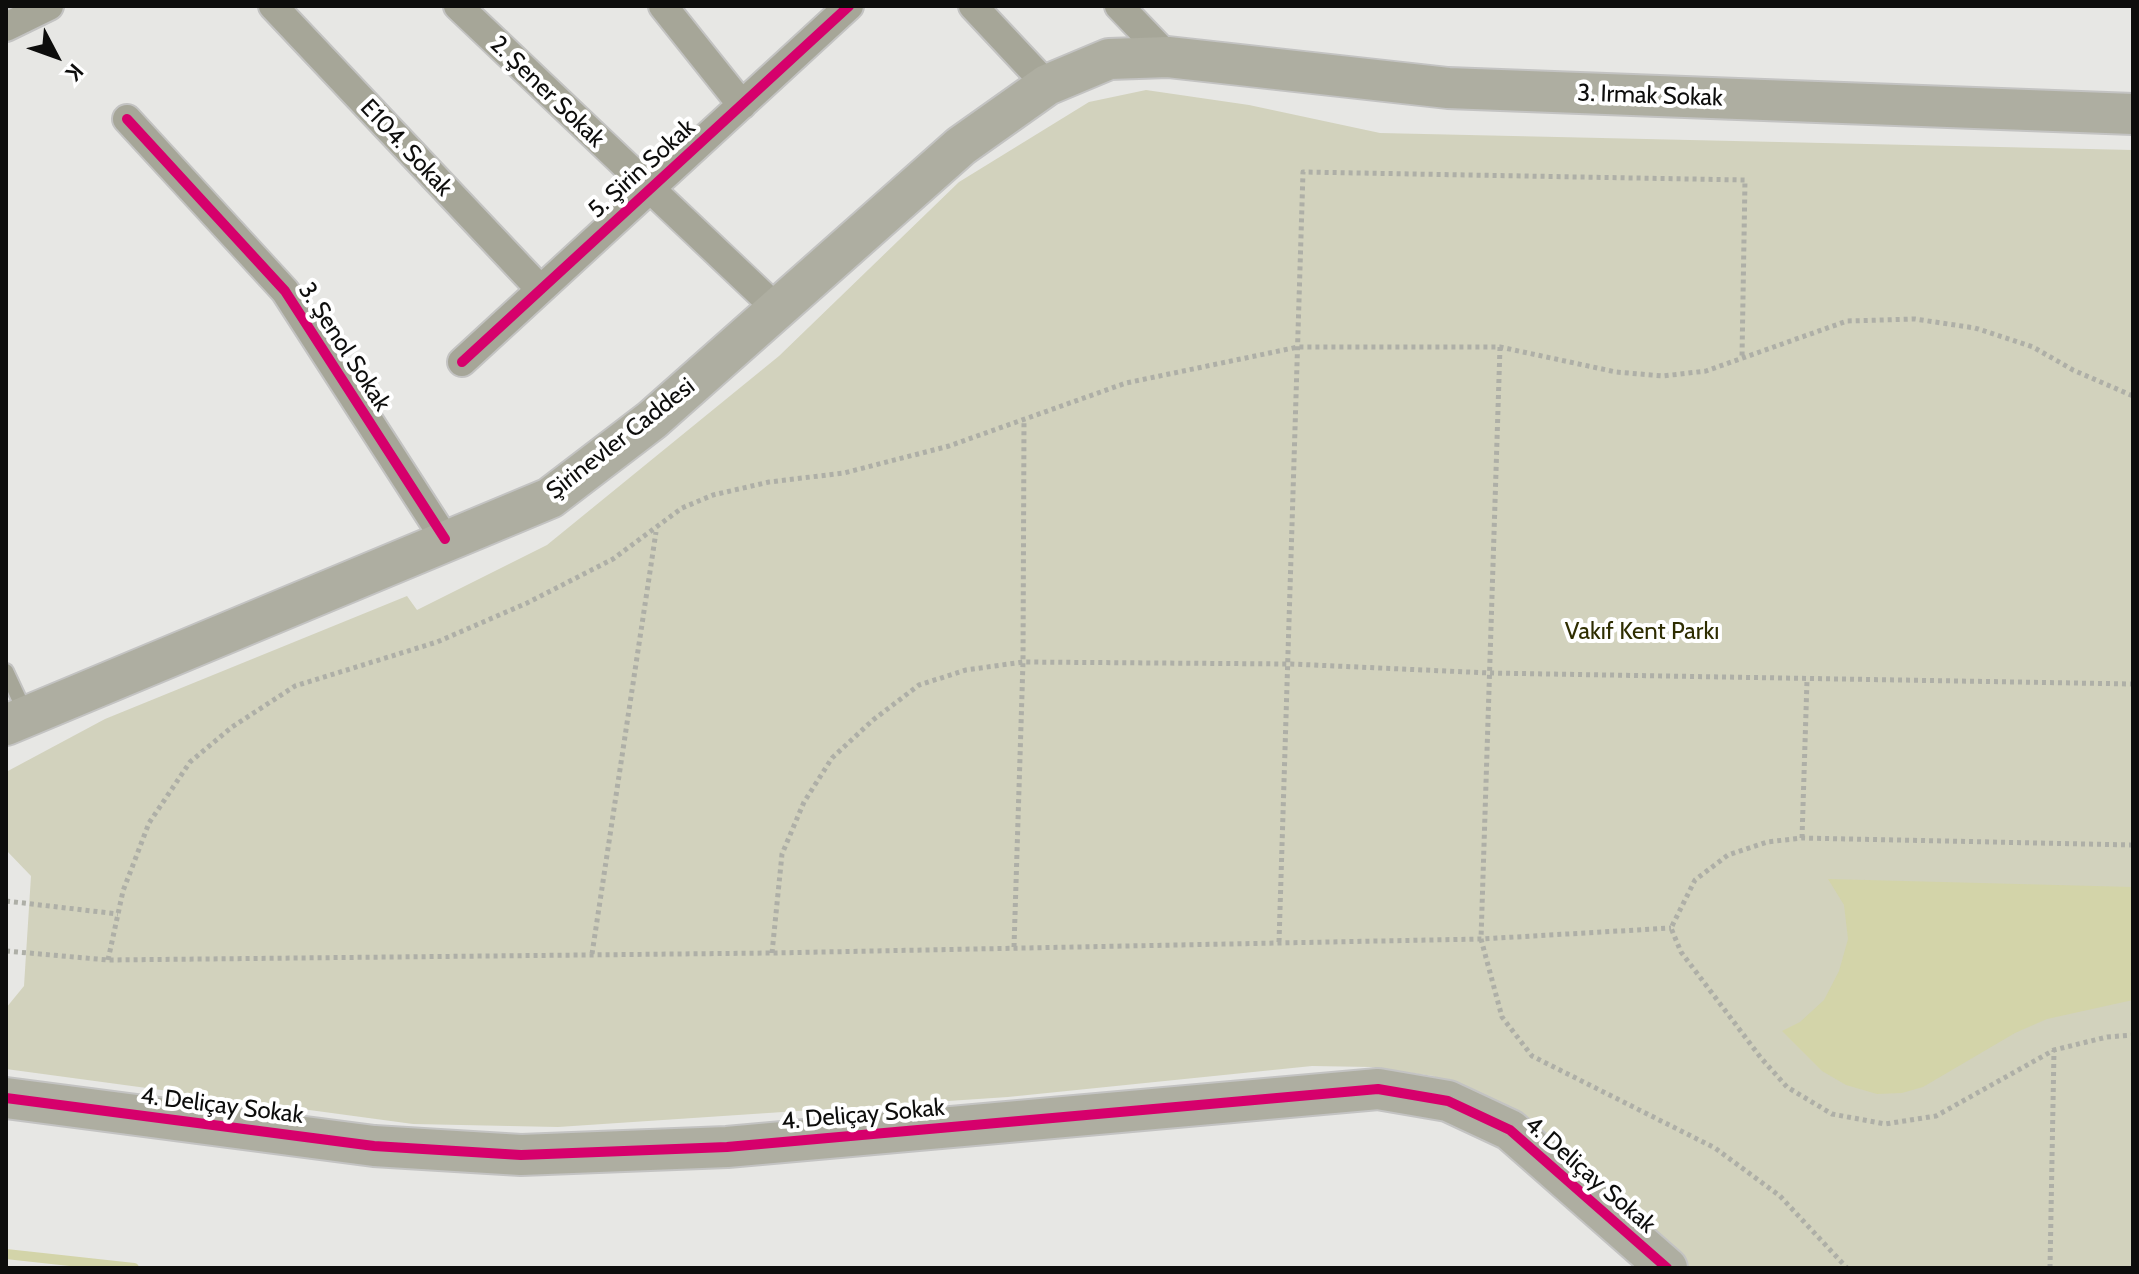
<!DOCTYPE html>
<meta charset="utf-8">
<style>
body{margin:0}
#map{position:relative;width:2139px;height:1274px;overflow:hidden;background:#e7e7e4;font-family:Cabin,sans-serif}
canvas{display:block}
.frame{position:absolute;inset:0;border:8px solid #0d0d0c;pointer-events:none}
.north{position:absolute;left:16px;top:16px;width:80px;height:80px;-webkit-text-stroke:6px #fff;paint-order:stroke;rotate:131deg;font-size:22px;font-weight:700;line-height:32px;text-align:center;color:#0d0d0c}
.north::after{content:'';display:block;margin:auto;width:28px;height:36px;background:#0d0d0c;clip-path:polygon(50% 0,100% 100%,50% 72%,0 100%)}
</style>
<div id="map">
<canvas width="2139" height="1274"></canvas>
<div class="frame"></div>
<div class="north">K</div>
</div>
<script>
const ctx = document.querySelector('canvas').getContext('2d');
ctx.lineJoin = 'round';
function fill(path, color) { ctx.fillStyle = color; ctx.fill(path, 'evenodd'); }
const toPath = rows => new Path2D(rows.map(r => 'M' + r).join(''));
function stroke(path, color, width, dash) { ctx.strokeStyle = color; ctx.lineWidth = width; ctx.lineCap = dash ? 'butt' : 'round'; ctx.setLineDash(dash || []); ctx.stroke(path); }
function drawText(font, color, halo, rows, align = 'center') {
  ctx.font = font + ' Cabin,sans-serif'; ctx.lineWidth = 8; ctx.setLineDash([]); ctx.textBaseline = 'middle'; ctx.strokeStyle = halo; ctx.fillStyle = color; for (const [text, x, y, turn = 0] of rows) {
    ctx.save(); ctx.translate(x, y); ctx.rotate((+turn || 0) * Math.PI / 180); ctx.textAlign = isNaN(turn) ? turn : align; if (halo) ctx.strokeText(text, 0, 0); ctx.fillText(text, 0, 0); ctx.restore();
  }
}
fill(toPath([
 [1146,90,1249,105,1380,133,2133,150,2133,1268,1686,1268,1538,1132,1487,1101,1433,1076,1370,1067,1312,1066,1008,1097,558,1127,413,1124,6,1069,6,1008,24,986,31,876,6,850,6,772,105,719,407,596,417,610,547,545,779,356,959,182,1089,102]
]), '#d2d2bd');
fill(toPath([
 [1828,879,2133,887,2133,1000,2047,1019,2015,1033,1923,1087,1902,1093,1877,1094,1846,1085,1822,1071,1782,1031,1800,1022,1824,1000,1839,971,1848,939,1844,905]
]), '#d3d4a9');
stroke(toPath([
 [6,1254,134,1268]
]), '#d3d4a9', 10);
const lane = toPath([
 [6,671,26,714]
]);
const street = toPath([
 [273,6,540,289],
 [458,6,777,309],
 [663,6,742,105],
 [973,6,1047,85],
 [1119,6,1168,57],
 [6,27,49,6],
 [127,119,285,291,445,539],
 [462,362,849,6]
]);
const secondary = toPath([
 [6,725,550,498,652,420,961,146,1047,85,1109,59,1168,57,1448,88,2133,114],
 [6,1098,374,1146,521,1155,727,1147,1378,1089,1448,1101,1510,1130,1667,1268]
]);
stroke(lane, '#c3c3c2', 18);
stroke(street, '#c3c3c2', 32);
stroke(secondary, '#c3c3c2', 44);
stroke(toPath([
 [1500,347,1481,939,1502,1017,1532,1056,1715,1148,1780,1196,1847,1268],
 [1802,838,1807,680],
 [2133,845,1802,838,1767,842,1728,855,1695,880,1671,928,1681,952,1761,1058,1787,1087,1832,1114,1885,1124,1936,1116,2054,1050,2107,1037,2133,1035],
 [6,901,118,914],
 [1279,942,1303,172,1745,180,1742,357],
 [1014,947,1023,662,1024,420],
 [6,951,108,960,772,953,1481,939,1671,928],
 [772,953,782,854,804,802,832,758,873,720,919,685,966,670,1023,662,1291,664,1490,673,2133,684],
 [592,954,656,532],
 [108,960,123,891,149,823,190,762,232,727,295,686,437,642,527,603,613,559,682,508,713,495,769,482,844,473,949,446,1126,383,1298,347,1500,347,1616,372,1663,376,1706,371,1847,321,1915,319,1975,328,2033,347,2073,370,2133,396],
 [2050,1268,2054,1050]
]), '#aeafa7', 5, [4, 4]);
stroke(lane, '#a6a698', 14);
stroke(street, '#a6a698', 28);
stroke(secondary, '#aeaea1', 40);
stroke(toPath([
 [127,119,285,291,445,539],
 [462,362,849,6],
 [6,1098,374,1146,521,1155,727,1147,1378,1089,1448,1101,1510,1130,1667,1268]
]), '#d6006c', 10);
drawText('24px', '#0d0d0c', '#fff', [
 ["2. Şener Sokak",547,92,44],
 ["3. Irmak Sokak",1650,96,2],
 ["E104. Sokak",406,148,47],
 ["5. Şirin Sokak",642,169,-42],
 ["3. Şenol Sokak",344,347,57],
 ["Şirinevler Caddesi",621,439,-38],
 ["4. Deliçay Sokak",222,1106,7],
 ["4. Deliçay Sokak",863,1115,-5],
 ["4. Deliçay Sokak",1590,1175,41]
]);
drawText('24px', '#2e2d00', '#fff', [
 ["Vakıf Kent Parkı",1642,632]
]);
</script>
